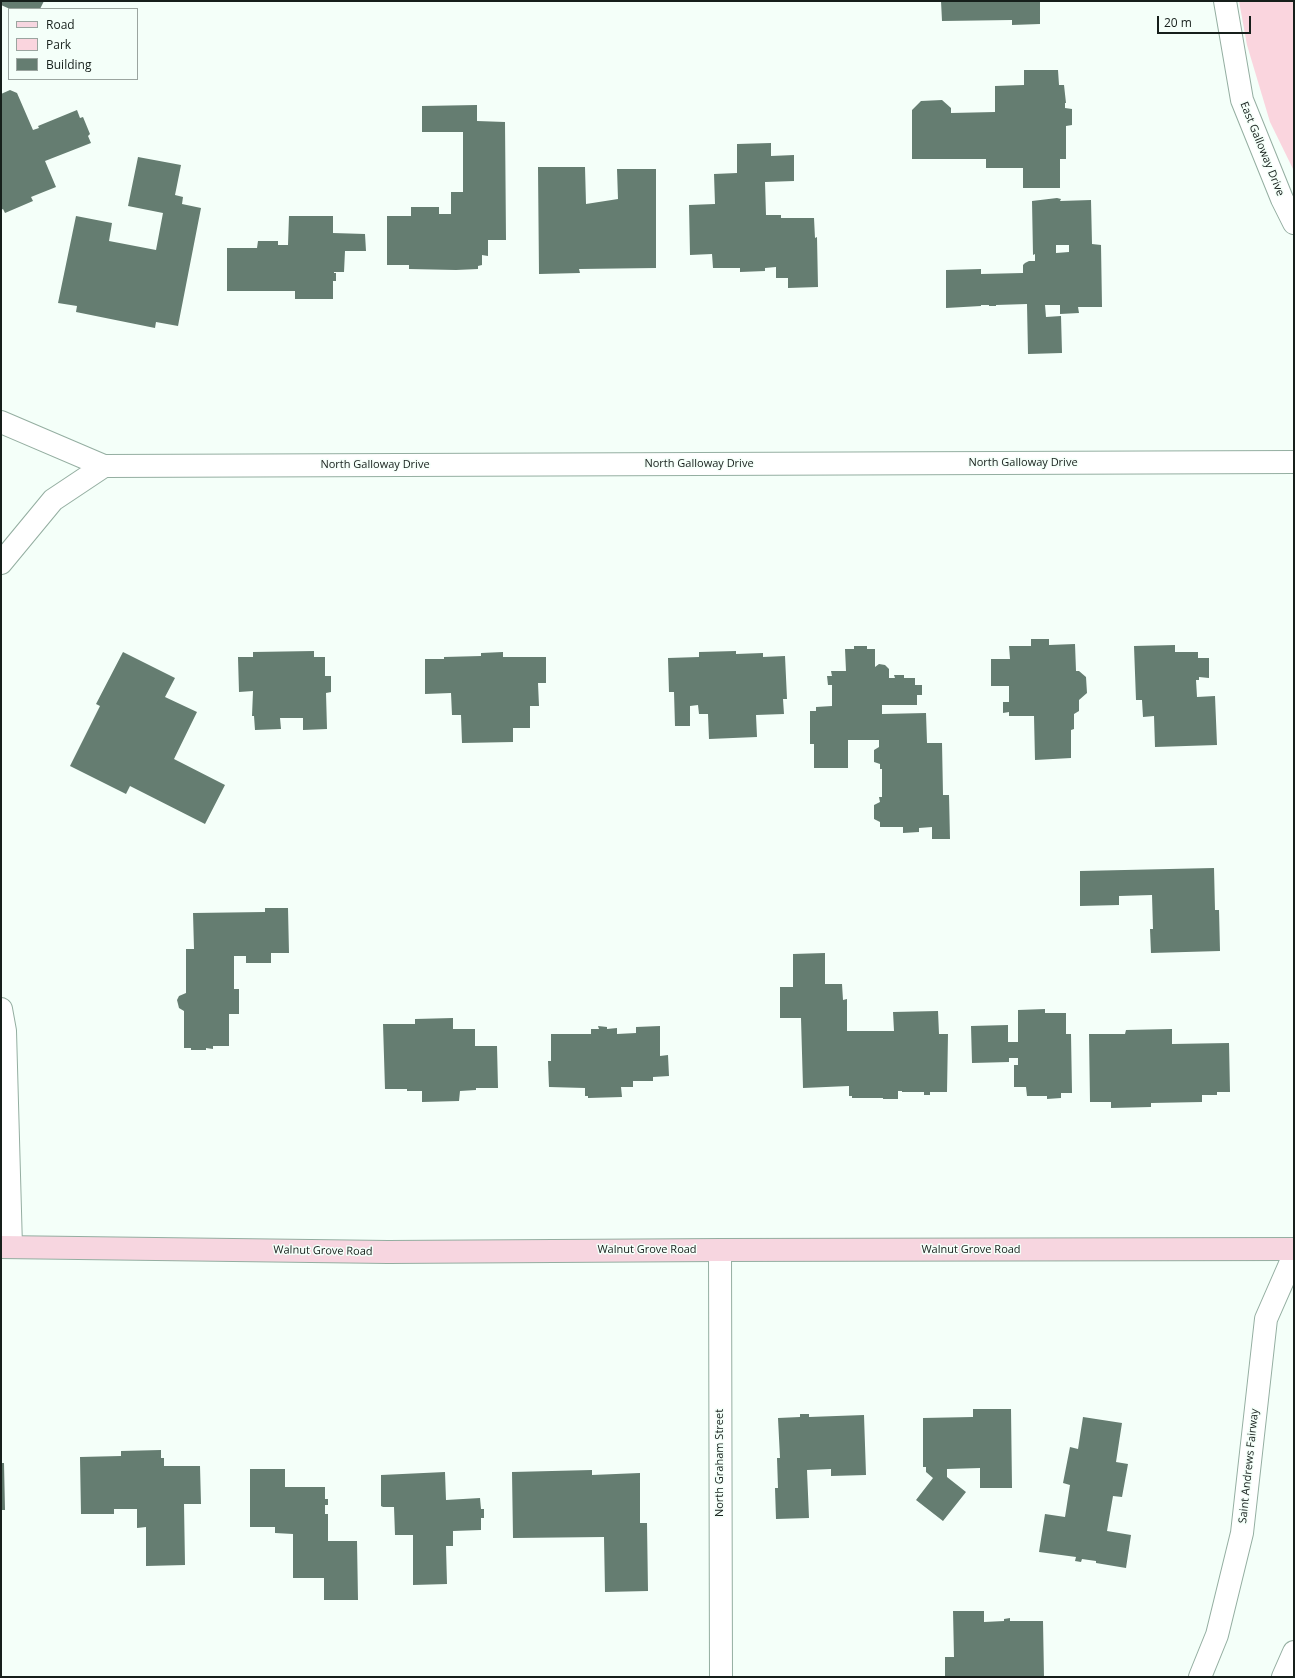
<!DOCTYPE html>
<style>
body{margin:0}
#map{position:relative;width:1295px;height:1678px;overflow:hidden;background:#f4fff9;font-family:"Open Sans",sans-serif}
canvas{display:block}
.frame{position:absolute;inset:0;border:2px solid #161f1b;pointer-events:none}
.legend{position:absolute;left:8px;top:8px;width:130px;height:72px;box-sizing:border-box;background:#f4fff9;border:1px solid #9ba5a0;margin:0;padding:5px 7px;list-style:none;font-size:12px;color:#161f1b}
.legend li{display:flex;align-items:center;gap:8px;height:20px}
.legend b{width:20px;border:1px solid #9ba5a0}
.scale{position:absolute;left:1157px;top:16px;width:94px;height:18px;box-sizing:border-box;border:2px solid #161f1b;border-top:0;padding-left:5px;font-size:12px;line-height:14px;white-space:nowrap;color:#161f1b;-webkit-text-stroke:3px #f4fff9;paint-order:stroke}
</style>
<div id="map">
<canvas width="1295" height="1678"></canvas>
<div class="frame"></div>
<ul class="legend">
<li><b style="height:5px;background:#f7d6e0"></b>Road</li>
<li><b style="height:11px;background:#fad5de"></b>Park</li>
<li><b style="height:11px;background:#657d71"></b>Building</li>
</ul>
<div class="scale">20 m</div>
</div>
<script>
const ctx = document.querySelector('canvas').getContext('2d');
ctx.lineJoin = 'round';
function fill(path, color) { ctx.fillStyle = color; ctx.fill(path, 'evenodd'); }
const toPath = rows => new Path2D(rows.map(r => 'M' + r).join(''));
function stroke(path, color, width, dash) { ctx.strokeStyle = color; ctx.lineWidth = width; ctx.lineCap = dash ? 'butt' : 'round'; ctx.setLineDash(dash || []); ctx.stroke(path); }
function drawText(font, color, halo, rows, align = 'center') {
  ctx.font = font + ' "Open Sans",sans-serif'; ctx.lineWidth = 3; ctx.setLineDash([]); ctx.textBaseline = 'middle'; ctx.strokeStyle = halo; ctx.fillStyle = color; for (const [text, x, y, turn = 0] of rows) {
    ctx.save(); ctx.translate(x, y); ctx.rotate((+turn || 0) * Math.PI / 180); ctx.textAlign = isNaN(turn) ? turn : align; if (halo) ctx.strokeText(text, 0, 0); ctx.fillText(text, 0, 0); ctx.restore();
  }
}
fill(toPath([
 [1239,1,1294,1,1294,171,1270,122,1247,45]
]), '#fad5de');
fill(toPath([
 [1,1,44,1,40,9,10,9,1,5],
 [941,1,1040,1,1040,24,1012,25,1012,20,942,21],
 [1024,70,1058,70,1059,85,1064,85,1066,103,1065,103,1065,108,1072,109,1072,125,1066,126,1066,159,1060,159,1060,188,1023,188,1023,168,986,168,986,159,912,159,912,110,921,101,942,100,951,108,951,113,995,112,995,86,1024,85],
 [10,90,17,93,33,130,39,128,38,126,77,110,80,118,83,117,90,134,88,136,91,143,45,161,56,187,31,197,33,201,5,213,3,209,1,210,1,94],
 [477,105,477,121,505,122,506,240,488,240,488,256,482,255,482,265,478,266,478,269,456,270,409,269,409,265,387,265,387,216,411,216,411,207,439,207,439,214,451,214,451,192,463,192,463,132,422,132,422,106],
 [771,143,771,156,794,155,794,181,765,182,766,215,781,215,781,218,814,218,815,238,817,237,818,287,788,288,788,278,776,278,776,267,765,268,765,271,740,272,740,268,713,268,712,254,690,255,689,205,715,204,714,174,737,173,737,144],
 [138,157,181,165,175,195,183,197,182,204,201,208,178,326,156,322,155,328,76,312,77,306,58,303,76,216,112,223,109,241,156,250,163,213,128,206],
 [538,167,585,167,586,204,618,199,617,169,656,169,656,268,579,269,580,273,539,274],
 [1057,198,1061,199,1060,201,1091,200,1092,244,1101,245,1102,307,1078,307,1079,313,1060,314,1060,305,1045,305,1046,317,1061,316,1062,353,1028,354,1027,304,996,305,996,306,989,306,989,305,981,305,981,306,946,308,946,270,981,269,981,274,1023,273,1023,265,1025,263,1029,261,1035,261,1035,254,1033,255,1032,201],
 [1056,245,1069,245,1069,252,1056,253],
 [289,216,333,216,333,233,365,234,366,251,345,251,344,272,334,272,334,273,336,273,336,281,333,281,333,299,295,299,295,291,227,291,227,248,257,248,258,241,278,241,278,245,288,245],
 [1031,639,1049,639,1049,645,1075,644,1076,671,1079,671,1086,677,1087,693,1079,700,1079,711,1074,714,1074,729,1071,730,1071,758,1035,760,1034,716,1009,716,1009,712,1003,713,1003,702,1009,702,1009,686,991,686,991,659,1010,659,1009,646,1031,646],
 [1175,645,1175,652,1198,652,1198,658,1209,658,1209,678,1199,677,1199,680,1196,680,1197,697,1215,696,1217,745,1155,747,1154,716,1143,717,1142,700,1136,700,1134,646],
 [854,646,867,646,867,649,875,649,875,667,879,664,885,665,889,669,889,678,895,678,894,675,904,675,904,678,915,678,915,685,922,685,922,695,917,695,917,705,882,705,882,714,926,713,927,743,942,743,943,795,949,795,950,839,932,839,932,827,919,828,919,832,903,833,903,827,880,827,880,822,874,819,874,805,880,802,879,797,882,797,882,769,880,769,880,764,874,762,874,750,879,747,879,740,848,740,848,768,814,768,814,744,810,744,810,711,816,711,816,707,832,706,832,685,828,685,827,676,832,676,831,671,846,671,845,649,854,649],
 [314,651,314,657,325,657,325,676,331,676,331,692,326,693,327,729,303,730,303,718,280,718,281,729,255,730,254,716,252,716,253,691,239,692,238,657,253,657,253,652],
 [736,651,736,654,763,653,763,657,785,656,787,699,783,699,784,714,756,715,757,737,709,739,708,714,699,714,698,705,690,706,690,726,675,726,674,692,669,692,668,658,699,657,699,652],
 [123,652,175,678,165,697,197,712,174,759,225,785,205,824,130,786,126,794,70,766,100,706,96,704],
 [503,652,503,657,546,657,546,683,538,683,539,706,530,706,530,728,513,728,513,742,462,743,461,715,452,715,451,693,425,694,425,659,444,659,444,657,481,656,481,653],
 [1214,868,1215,910,1219,910,1220,951,1151,953,1150,929,1153,929,1152,895,1119,896,1119,905,1080,906,1080,871],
 [265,908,288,908,289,953,271,953,271,963,246,963,246,956,234,956,234,989,239,989,239,1014,229,1014,229,1046,213,1046,213,1049,206,1048,206,1050,191,1050,191,1048,184,1048,184,1011,179,1008,177,1000,179,996,186,993,186,949,194,949,193,913,265,912],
 [825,953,825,984,842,984,843,1000,847,999,847,1031,894,1031,893,1012,938,1011,939,1034,948,1034,947,1092,930,1092,930,1095,924,1095,924,1092,902,1092,902,1091,898,1091,898,1099,883,1099,883,1098,852,1098,852,1096,849,1096,849,1086,803,1088,801,1018,780,1018,780,987,793,987,793,954],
 [1045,1009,1045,1013,1066,1013,1066,1034,1071,1034,1072,1093,1061,1093,1061,1098,1047,1099,1047,1096,1027,1096,1026,1087,1014,1087,1014,1065,1018,1065,1018,1058,1009,1058,1009,1062,972,1063,971,1026,1008,1025,1008,1042,1018,1042,1018,1010],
 [453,1018,453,1029,475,1029,475,1046,497,1046,498,1088,476,1088,476,1090,460,1091,459,1101,422,1102,422,1091,407,1091,407,1089,385,1089,383,1024,415,1024,415,1019],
 [598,1026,607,1027,607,1029,617,1028,617,1034,636,1033,636,1027,660,1026,660,1056,668,1055,669,1076,653,1077,653,1081,633,1081,633,1087,621,1087,622,1097,588,1098,588,1096,585,1096,585,1088,549,1087,548,1061,551,1061,551,1034,591,1034,591,1029,599,1029],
 [1172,1029,1172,1044,1229,1043,1230,1092,1217,1092,1217,1095,1202,1095,1202,1102,1151,1103,1151,1107,1111,1108,1111,1102,1090,1102,1089,1034,1125,1034,1126,1030],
 [973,1409,1011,1409,1012,1488,980,1488,980,1468,947,1469,947,1477,966,1492,943,1521,916,1500,933,1478,926,1472,926,1467,923,1467,923,1418,973,1417],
 [800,1414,809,1414,809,1417,864,1415,866,1475,831,1476,831,1469,807,1470,809,1518,776,1519,775,1488,778,1488,777,1458,780,1458,778,1418,800,1417],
 [1083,1417,1122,1423,1116,1462,1128,1464,1122,1497,1113,1496,1107,1531,1131,1535,1126,1568,1096,1563,1096,1561,1082,1559,1081,1562,1075,1561,1076,1557,1039,1552,1045,1514,1065,1517,1070,1485,1063,1483,1070,1447,1078,1449],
 [161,1450,161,1458,164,1458,164,1466,200,1466,201,1504,184,1504,185,1565,146,1566,146,1527,137,1528,137,1509,114,1509,114,1514,81,1514,80,1457,121,1456,121,1451],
 [1,1463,4,1463,5,1510,1,1510],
 [250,1469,285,1469,285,1487,325,1487,325,1499,328,1499,328,1505,325,1505,325,1514,328,1514,328,1541,357,1541,358,1600,324,1600,324,1578,293,1578,293,1534,275,1533,275,1527,250,1527],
 [592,1470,592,1475,640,1473,640,1523,647,1523,648,1591,605,1592,604,1537,513,1538,512,1472],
 [445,1472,446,1500,480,1498,481,1509,484,1509,484,1518,481,1518,481,1530,453,1531,453,1546,446,1546,447,1584,413,1585,413,1535,395,1535,394,1507,383,1507,381,1506,381,1475],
 [953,1611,984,1611,984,1622,1004,1621,1004,1619,1010,1618,1010,1621,1043,1621,1044,1677,945,1677,945,1657,954,1657]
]), '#657d71');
const minor = toPath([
 [1225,1,1242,100,1282,199,1294,223],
 [1,422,104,466,1294,462],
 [1,563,53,500,104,466],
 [1,1009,5,1031,11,1247],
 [1200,1677,1217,1635,1242,1533,1266,1319,1294,1255],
 [1283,1677,1294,1652]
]);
const tertiary = toPath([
 [720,1250,721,1677]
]);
const secondary = toPath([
 [1,1247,388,1252,720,1250,1294,1249]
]);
stroke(minor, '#94aea1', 24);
stroke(tertiary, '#94aea1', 24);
stroke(secondary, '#94aea1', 24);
stroke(minor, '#fff', 22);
stroke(tertiary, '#fff', 22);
stroke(secondary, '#f7d6e0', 22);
drawText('11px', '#161f1b', '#f4fff9', [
 ["East Galloway Drive",1262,149,68],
 ["North Galloway Drive",1023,463],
 ["North Galloway Drive",699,464],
 ["North Galloway Drive",375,465],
 ["Walnut Grove Road",647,1250],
 ["Walnut Grove Road",971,1250],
 ["Walnut Grove Road",323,1251,1],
 ["North Graham Street",720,1463,-90],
 ["Saint Andrews Fairway",1249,1466,-84]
]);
</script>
